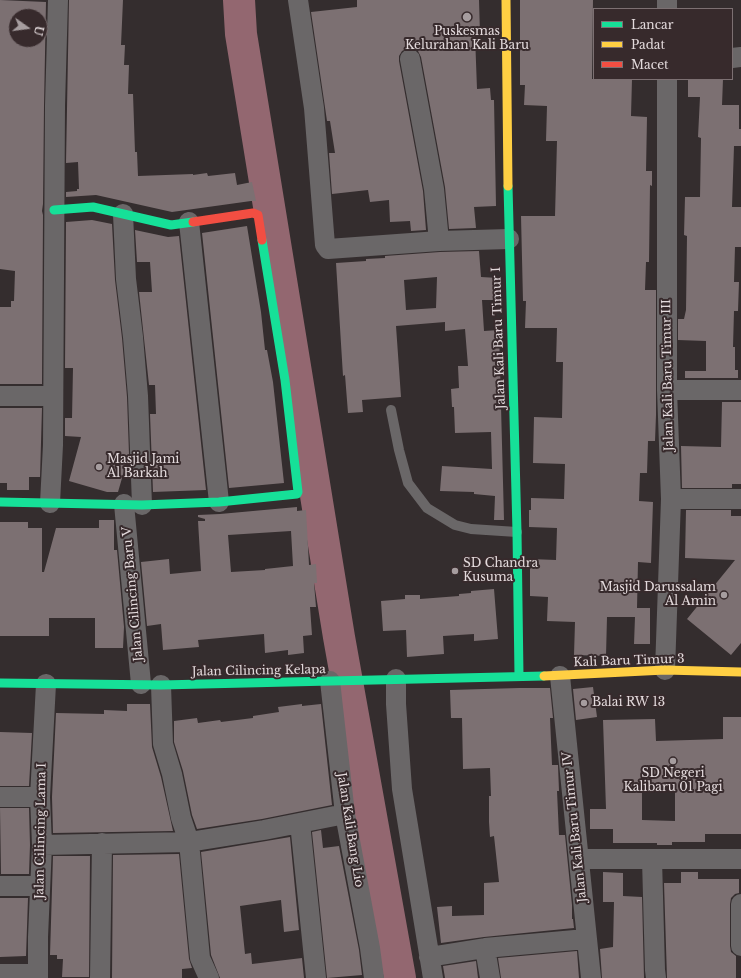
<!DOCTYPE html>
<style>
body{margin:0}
#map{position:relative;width:741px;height:978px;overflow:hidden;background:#342d2e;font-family:"Libre Baskerville",serif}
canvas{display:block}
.legend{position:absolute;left:593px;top:8px;width:140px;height:72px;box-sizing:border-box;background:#372a2c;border:1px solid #7c7072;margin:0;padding:5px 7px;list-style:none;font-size:12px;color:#e3dadc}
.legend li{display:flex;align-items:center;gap:8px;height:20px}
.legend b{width:20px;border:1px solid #7c7072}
.north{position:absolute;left:8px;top:8px;width:40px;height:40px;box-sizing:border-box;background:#372a2c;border:1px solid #7c7072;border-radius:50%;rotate:104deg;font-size:11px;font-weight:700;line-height:16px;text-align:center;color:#e3dadc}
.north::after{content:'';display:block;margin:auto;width:14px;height:18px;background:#a69d9f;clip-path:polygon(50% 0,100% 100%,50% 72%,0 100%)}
</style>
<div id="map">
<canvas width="741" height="978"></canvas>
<ul class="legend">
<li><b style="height:5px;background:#16e098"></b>Lancar</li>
<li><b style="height:5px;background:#ffcf43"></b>Padat</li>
<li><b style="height:5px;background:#f24e42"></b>Macet</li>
</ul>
<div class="north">U</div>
</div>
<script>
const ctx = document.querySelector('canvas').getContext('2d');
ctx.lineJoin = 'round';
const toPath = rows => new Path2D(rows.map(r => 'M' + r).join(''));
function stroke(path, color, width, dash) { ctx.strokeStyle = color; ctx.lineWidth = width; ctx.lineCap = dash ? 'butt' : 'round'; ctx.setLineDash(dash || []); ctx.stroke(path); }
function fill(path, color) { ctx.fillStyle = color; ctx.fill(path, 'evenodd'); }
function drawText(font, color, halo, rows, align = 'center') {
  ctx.font = font + ' "Libre Baskerville",serif'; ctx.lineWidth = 4; ctx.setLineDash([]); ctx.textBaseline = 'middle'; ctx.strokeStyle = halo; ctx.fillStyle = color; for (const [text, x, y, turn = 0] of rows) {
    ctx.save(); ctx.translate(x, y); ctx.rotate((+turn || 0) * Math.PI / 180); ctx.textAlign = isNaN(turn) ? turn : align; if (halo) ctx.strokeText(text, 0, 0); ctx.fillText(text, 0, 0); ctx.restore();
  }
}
stroke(toPath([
 [239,0,241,34,339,637,400,978]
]), '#936770', 32);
fill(toPath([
 [0,0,46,2,44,106,43,204,42,211,43,215,42,384,0,384,0,307,11,307,11,301,14,301,15,271,0,269],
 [16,16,40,16,40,40,16,40],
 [69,0,123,0,121,45,125,45,124,65,129,65,128,94,133,94,135,152,137,152,138,176,193,174,193,175,207,173,208,176,235,173,237,185,252,182,256,201,251,201,172,212,96,195,66,197,66,192,77,191,77,189,79,189,78,162,66,163],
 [357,0,479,0,480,34,475,35,477,89,490,88,491,100,494,100,496,206,474,207,476,228,449,229,445,187,421,57,418,51,413,48,408,48,402,51,399,56,399,61,423,191,426,230,411,231,410,221,390,222,389,200,370,202,368,190,332,194,329,153,335,153,330,121,327,121,311,12,357,7],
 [520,0,593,0,592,79,632,79,631,116,647,117,646,171,652,171,652,186,650,185,649,262,646,262,645,290,656,290,656,415,655,441,648,441,647,473,640,473,639,501,653,502,651,563,638,562,637,608,650,608,650,644,634,644,635,617,607,617,606,656,574,655,575,622,547,621,548,597,530,596,530,559,556,560,557,528,529,527,529,510,531,510,531,498,564,499,565,464,533,463,534,417,562,418,563,362,556,362,557,328,525,328,526,301,523,301,521,216,555,216,557,141,546,141,547,106,524,105,525,85,520,85],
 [688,79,723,79,722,105,739,105,739,129,741,129,741,146,734,146,732,207,741,207,741,247,735,247,734,282,739,282,738,311,734,311,733,347,735,347,735,370,738,370,738,378,685,378,685,371,706,371,706,341,678,340,678,319,684,319,686,310,687,236,684,235,685,197,700,197,701,138,698,137,700,97,688,97],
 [92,220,112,224,115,280,122,338,127,397,129,454,118,492,107,492,69,481,81,437,65,436,65,418,72,418,73,368,65,368,66,222],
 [247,226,261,312,265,350,267,350,273,382,284,483,229,488,202,233],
 [135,230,168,237,179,236,206,490,153,492,150,414,156,414,155,385,149,385,139,292,152,292,150,262,137,262],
 [479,251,481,277,498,278,498,300,482,300,484,331,499,330,504,520,494,520,495,496,474,494,474,492,440,491,442,466,492,469,491,432,455,433,454,407,452,407,451,389,459,388,458,366,468,366,465,329,445,331,445,322,396,326,401,397,362,400,363,412,348,413,345,375,343,376,336,263,366,261,366,259,385,258,385,256,440,252],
 [437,277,436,308,406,310,404,280],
 [722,402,741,402,741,484,732,484,732,488,682,488,681,446,721,447],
 [0,408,42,408,40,477,29,477,29,490,7,490,7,483,0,483],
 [297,507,297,511,306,510,309,565,316,564,317,583,314,583,316,607,310,607,312,635,303,636,304,653,288,655,288,650,265,653,264,634,198,640,199,647,163,650,161,624,147,626,141,562,169,559,170,574,201,571,198,521,205,521,205,519,198,517,198,515,220,514],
 [291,531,293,566,265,569,265,570,231,572,228,535],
 [686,510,731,510,731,516,741,516,741,643,731,655,687,619,735,560,685,558],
 [99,520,114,520,114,550,117,550,124,627,123,648,95,648,95,618,49,618,49,636,0,636,0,522,28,522,28,528,42,528,42,572,44,572,56,528,99,528],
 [494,589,498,639,474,641,474,634,443,636,444,654,407,657,406,630,383,631,381,601,405,599,405,595,420,595,420,599,459,596,459,594,471,593,471,591],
 [593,687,597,717,576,720,573,689],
 [519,688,550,688,553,718,550,718,552,765,558,765,559,791,557,791,559,835,565,835,572,905,572,919,573,919,574,928,484,937,441,943,437,907,452,906,452,916,484,915,484,883,499,882,494,836,490,837,489,822,489,796,491,796,490,768,463,769,462,718,451,718,450,690],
 [127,704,150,704,152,747,161,777,173,831,53,833,52,797,56,713,104,714,104,710,127,711],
 [302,704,302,706,321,704,332,805,262,819,197,829,192,815,183,771,174,742,174,721,197,718,198,723,220,720,221,722,253,718,253,716,279,712,278,707],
 [723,717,741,717,741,834,705,834,705,842,672,842,672,845,657,845,657,843,613,843,613,829,590,829,590,809,606,809,603,720,655,719,656,741,723,739],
 [675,783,675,821,642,820,642,784],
 [0,732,32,733,29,786,0,786],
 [0,808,29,808,30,845,29,874,1,874],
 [321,830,323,848,339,846,359,950,362,975,327,978,312,832],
 [290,837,299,930,284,932,281,900,240,906,245,954,251,953,252,964,302,958,304,978,220,978,211,955,201,852],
 [179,854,189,959,192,968,182,969,182,978,112,978,113,855],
 [53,856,90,856,89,977,62,977,63,959,57,959,57,955,50,955],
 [603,872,623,873,623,896,642,897,644,978,602,978,600,949,613,947,614,902,603,902],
 [681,872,698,872,698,879,739,879,739,893,735,894,731,898,730,904,730,946,731,952,736,956,736,978,667,978,664,883,681,883],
 [0,898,28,898,26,956,0,957],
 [577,951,579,978,501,978,498,958],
 [476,961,478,978,445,978,443,966]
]), '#7c7072');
stroke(toPath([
 [391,410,399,450,408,483,427,508,455,525,471,529,517,532]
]), '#6a6768', 10);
stroke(toPath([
 [298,0,314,108,325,245,328,249,439,241,509,239],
 [667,0,667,9],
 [732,58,741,57],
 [410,59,434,189,439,241],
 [123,214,126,279,133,337,138,396,142,505],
 [189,222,219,502],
 [667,390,741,390],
 [0,396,53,396],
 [671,499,741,499],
 [50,503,53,445,55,106,58,0],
 [124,504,141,684],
 [665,670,671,499,667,390,667,79],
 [560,676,591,978],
 [396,679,396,704,402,789,433,978],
 [330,681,345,814,370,948,374,978],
 [161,685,163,744,172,774,181,818,189,842,200,958,209,978],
 [0,797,40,797],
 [300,823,316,978],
 [42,845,189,842,264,830,345,814],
 [579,859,741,859],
 [652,859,655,970,656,978],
 [0,886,40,886],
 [741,904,741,946],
 [485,948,490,978],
 [429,957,485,948,586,939],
 [0,974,38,974],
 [38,978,38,937,42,845,40,797,46,684],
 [100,978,102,843]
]), '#6a6768', 20);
stroke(toPath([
 [508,186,517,532,519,676],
 [54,210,93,207,171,225,193,222],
 [0,502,142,505,219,502,297,494,298,492,285,380,262,240],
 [0,683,161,685,544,676]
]), '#16e098', 9);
stroke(toPath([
 [506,0,508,186],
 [544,676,665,670,741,672]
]), '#ffcf43', 9);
stroke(toPath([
 [193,222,253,213,258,215,262,240]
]), '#f24e42', 9);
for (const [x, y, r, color] of [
 [467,17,5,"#a69d9f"],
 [99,467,4,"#a69d9f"],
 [455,571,4,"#a69d9f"],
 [724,595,4,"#a69d9f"],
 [584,703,4,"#a69d9f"],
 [673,761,4,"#a69d9f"]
]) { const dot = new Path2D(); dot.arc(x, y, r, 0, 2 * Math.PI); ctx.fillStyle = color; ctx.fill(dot); stroke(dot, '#372a2c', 1.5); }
drawText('12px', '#e3dadc', '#372a2c', [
 ["Puskesmas",467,32,"center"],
 ["Kelurahan Kali Baru",467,46,"center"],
 ["Masjid Jami",107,460],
 ["Al Barkah",107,474],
 ["SD Chandra",463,564],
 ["Kusuma",463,578],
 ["Masjid Darussalam",716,588,"right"],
 ["Al Amin",716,602,"right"],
 ["Balai RW 13",592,703],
 ["SD Negeri",673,774,"center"],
 ["Kalibaru 01 Pagi",673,788,"center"]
], 'left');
drawText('12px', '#e3dadc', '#372a2c', [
 ["Jalan Kali Baru Timur I",499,338,-92],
 ["Jalan Kali Baru Timur III",668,375,-91],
 ["Jalan Cilincing Baru V",133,594,-95],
 ["Kali Baru Timur 3",629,661,-2],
 ["Jalan Cilincing Kelapa",259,671,-1],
 ["Jalan Kali Baru Timur IV",575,827,-96],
 ["Jalan Kali Bang Lio",350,830,81],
 ["Jalan Cilincing Lama I",41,831,-89]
]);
</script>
